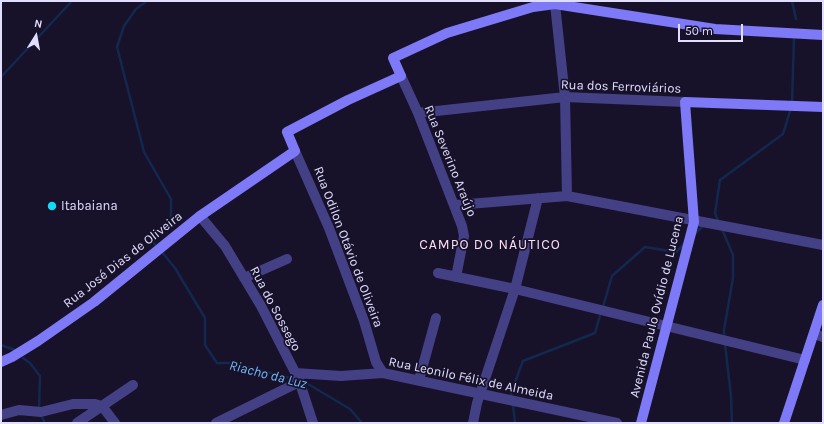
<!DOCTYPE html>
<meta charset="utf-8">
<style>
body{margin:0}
#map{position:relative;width:824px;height:424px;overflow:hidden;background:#17122a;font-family:Karla,sans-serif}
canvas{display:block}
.frame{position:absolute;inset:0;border:2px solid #e1ddfd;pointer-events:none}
.north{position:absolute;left:16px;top:16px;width:40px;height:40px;-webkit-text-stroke:3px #17122a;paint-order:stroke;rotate:11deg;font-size:11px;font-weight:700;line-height:16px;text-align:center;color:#e1ddfd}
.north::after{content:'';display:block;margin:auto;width:14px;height:18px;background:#e1ddfd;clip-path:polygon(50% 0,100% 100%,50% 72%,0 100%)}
.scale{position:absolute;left:678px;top:24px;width:65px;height:18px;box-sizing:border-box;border:2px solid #e1ddfd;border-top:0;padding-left:5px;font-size:12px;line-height:14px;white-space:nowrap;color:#e1ddfd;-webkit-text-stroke:3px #17122a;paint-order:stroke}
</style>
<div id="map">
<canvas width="824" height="424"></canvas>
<div class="frame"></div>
<div class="north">N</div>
<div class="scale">50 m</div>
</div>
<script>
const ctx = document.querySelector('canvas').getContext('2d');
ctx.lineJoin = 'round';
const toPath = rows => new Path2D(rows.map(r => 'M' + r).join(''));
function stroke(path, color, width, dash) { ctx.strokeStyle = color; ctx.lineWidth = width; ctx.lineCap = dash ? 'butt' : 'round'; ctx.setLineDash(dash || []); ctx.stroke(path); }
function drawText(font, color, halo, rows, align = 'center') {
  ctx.font = font + ' Karla,sans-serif'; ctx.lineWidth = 3.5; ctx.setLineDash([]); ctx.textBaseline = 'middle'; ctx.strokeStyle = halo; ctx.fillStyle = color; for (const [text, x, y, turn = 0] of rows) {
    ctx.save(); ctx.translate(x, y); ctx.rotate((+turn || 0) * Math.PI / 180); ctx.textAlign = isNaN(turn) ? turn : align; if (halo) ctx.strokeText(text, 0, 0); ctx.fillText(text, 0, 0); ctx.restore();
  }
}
stroke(toPath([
 [147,1,136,9,124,26,117,47,144,152,171,199,171,218,164,228,153,234,153,242,156,246],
 [792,1,796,19],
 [1,77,72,1],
 [792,103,794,38],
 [719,223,715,213,720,180,783,134,791,108],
 [722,229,733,255,733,278,724,330,724,337],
 [695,234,704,225],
 [161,251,175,268,205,318,205,345,217,363,231,363,294,379],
 [603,307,612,276,645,247,676,252,684,244],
 [725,344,731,396,732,423],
 [1,345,15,350],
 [23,358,30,363,40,376,39,410],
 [303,381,350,409,362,423],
 [512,399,511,393,523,361,595,333,601,312],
 [513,404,515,423],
 [41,415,45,423]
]), '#12284e', 2.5);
stroke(toPath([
 [555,4,565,97,567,196],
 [401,76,418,113,462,226,464,236,456,277],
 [418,113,565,97,685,102],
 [295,151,329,228,364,321,376,362,383,373],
 [456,205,567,196,823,245],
 [200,216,225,246,261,306,299,380,313,423],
 [438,273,515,289,805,360],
 [244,278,287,259],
 [815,334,823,337],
 [295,373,341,376,383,373,617,423],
 [419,380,436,318],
 [1,415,19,410,41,412,73,404,95,404,102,406,115,423],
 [77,423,133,385],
 [216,423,299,382],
 [473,423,477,403,515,289,538,198]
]), '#444086', 10);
stroke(toPath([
 [1,362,12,357,38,341,94,302,200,216,295,151,287,132,348,100,401,76,393,58,447,33,533,7,555,4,715,29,823,35],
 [641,423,694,222,685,102,823,107],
 [784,423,823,305]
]), '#7e79f7', 10);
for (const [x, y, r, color] of [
 [52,206,5,"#14d9f2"]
]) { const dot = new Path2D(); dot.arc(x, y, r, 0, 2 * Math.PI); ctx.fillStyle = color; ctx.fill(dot); stroke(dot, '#17122a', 1.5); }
drawText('13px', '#e1ddfd', '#17122a', [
 ["Rua dos Ferroviários",621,87,2],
 ["Rua Severino Araújo",450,161,68],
 ["Rua Odilon Otávio de Oliveira",348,247,69],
 ["Rua José Dias de Oliveira",123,260,-38],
 ["Avenida Paulo Ovídio de Lucena",657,307,-76],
 ["Rua do Sossego",275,309,62],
 ["Rua Leonilo Félix de Almeida",471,379,12]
]);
drawText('13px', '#e1ddfd', '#17122a', [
 ["Itabaiana",61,206]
], 'left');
ctx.letterSpacing = '1px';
drawText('14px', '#fddff2', '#17122a', [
 ["CAMPO DO NÁUTICO",490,245]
]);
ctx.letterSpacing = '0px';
drawText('italic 14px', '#71b7f7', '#17122a', [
 ["Riacho da Luz",268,375,14]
]);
</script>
